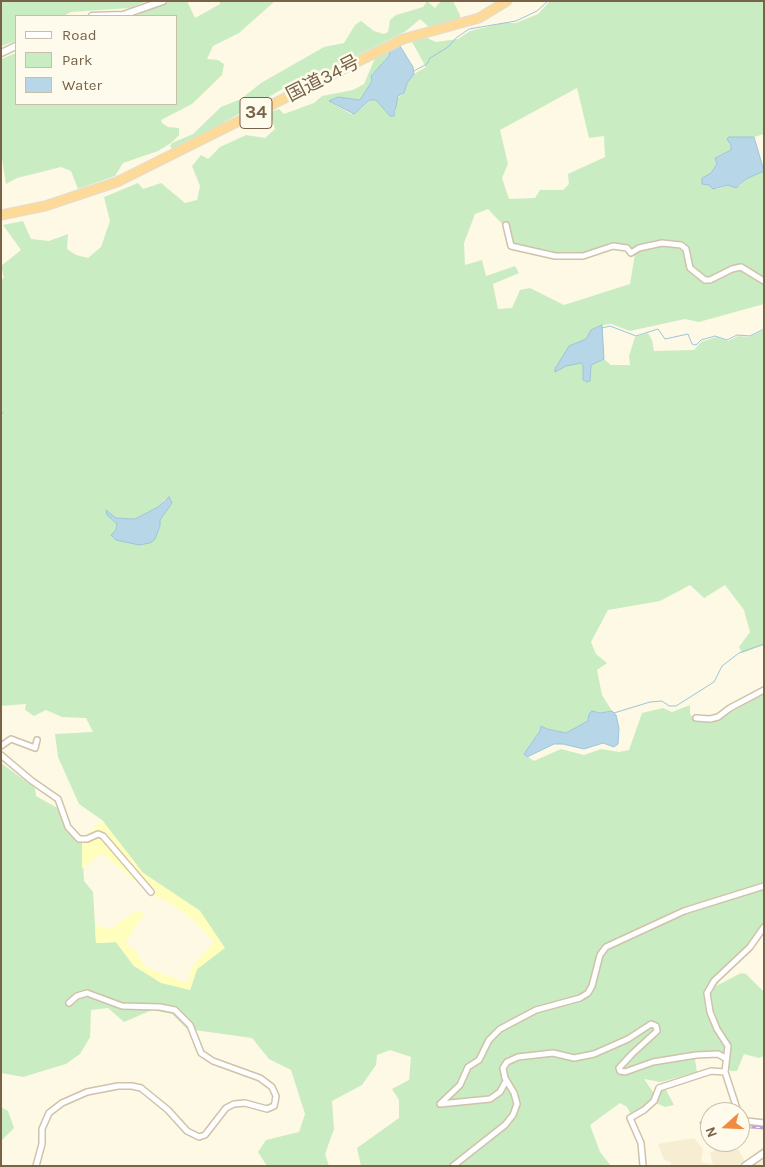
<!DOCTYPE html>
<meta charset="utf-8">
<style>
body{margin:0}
#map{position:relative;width:765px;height:1167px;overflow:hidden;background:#fef9e4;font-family:Karla,sans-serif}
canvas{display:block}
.frame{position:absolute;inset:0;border:2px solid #786348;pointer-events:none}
.legend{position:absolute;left:15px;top:15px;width:162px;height:90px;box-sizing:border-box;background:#fffbec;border:1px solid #c9beaa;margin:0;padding:6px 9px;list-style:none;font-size:15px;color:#786348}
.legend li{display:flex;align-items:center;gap:10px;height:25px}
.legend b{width:25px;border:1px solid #c9beaa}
.north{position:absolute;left:700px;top:1102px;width:50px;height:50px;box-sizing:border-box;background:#fffbec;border:1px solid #c9beaa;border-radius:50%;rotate:250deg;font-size:14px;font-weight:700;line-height:20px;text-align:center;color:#786348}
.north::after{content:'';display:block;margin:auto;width:18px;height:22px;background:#ee8d42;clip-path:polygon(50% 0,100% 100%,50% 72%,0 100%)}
</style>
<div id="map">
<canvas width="765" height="1167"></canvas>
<div class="frame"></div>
<ul class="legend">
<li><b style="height:6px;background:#fff"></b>Road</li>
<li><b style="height:14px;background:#caecc2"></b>Park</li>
<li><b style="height:14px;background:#b7d7e8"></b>Water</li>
</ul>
<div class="north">N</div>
</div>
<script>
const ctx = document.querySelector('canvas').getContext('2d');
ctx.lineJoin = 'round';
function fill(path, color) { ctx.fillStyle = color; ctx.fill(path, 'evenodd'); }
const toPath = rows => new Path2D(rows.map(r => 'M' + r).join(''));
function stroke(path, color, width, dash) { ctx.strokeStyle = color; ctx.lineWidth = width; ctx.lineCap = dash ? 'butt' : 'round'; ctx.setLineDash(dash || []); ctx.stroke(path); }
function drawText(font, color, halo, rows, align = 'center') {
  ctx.font = font + ' Karla,"Noto Sans JP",sans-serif'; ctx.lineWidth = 5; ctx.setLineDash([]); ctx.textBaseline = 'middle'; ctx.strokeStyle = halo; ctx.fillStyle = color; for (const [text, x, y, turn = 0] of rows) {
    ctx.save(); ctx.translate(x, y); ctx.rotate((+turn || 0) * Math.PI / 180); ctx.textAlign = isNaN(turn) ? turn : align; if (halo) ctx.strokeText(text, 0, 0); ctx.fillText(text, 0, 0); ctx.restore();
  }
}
fill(toPath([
 [694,1138,703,1149,701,1162,713,1165,710,1153,729,1142,734,1142,745,1161,764,1147,764,1166,670,1166,671,1162,664,1160,658,1144]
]), '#f6edd2');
fill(toPath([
 [1,1,147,1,130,8,71,12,63,16,16,16,16,41,1,46],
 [171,1,187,1,195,18,220,4,219,1,275,1,239,33,213,46,207,59,218,60,224,64,222,75,192,104,161,120,162,123,168,127,179,128,179,135,171,143,158,151,123,163,115,176,78,189,71,171,61,167,17,178,6,184,1,152,1,59,16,53,16,104,176,104,176,16,135,16],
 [427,1,435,8,441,1,453,1,460,15,460,19,429,27,420,19,406,31,311,79,302,78,175,150,172,149,170,146,172,143,193,134,221,107,241,99,261,83,324,47,344,43,355,25,361,21,374,31,384,34,388,32,390,20,396,15,423,7],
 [550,1,764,1,764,134,754,137,729,137,732,150,718,156,715,158,717,164,711,173,702,178,717,189,728,185,740,186,746,179,764,171,764,304,699,322,685,319,630,331,611,324,602,325,604,359,611,365,630,365,629,356,635,337,648,333,652,340,654,351,694,350,701,342,716,337,728,341,738,336,749,337,764,330,764,645,742,653,739,647,750,632,744,610,725,585,704,598,690,585,660,601,608,610,591,642,596,654,607,663,597,670,602,695,612,711,589,714,588,721,566,733,547,729,540,731,524,754,534,761,561,749,584,755,601,749,619,752,629,750,642,713,663,708,672,712,690,705,690,714,697,722,715,721,764,694,764,926,753,943,735,960,716,986,741,973,746,974,764,992,764,1056,759,1058,744,1054,737,1071,730,1071,727,1056,718,1050,699,1055,695,1060,697,1072,661,1082,644,1079,653,1092,665,1088,674,1105,665,1107,651,1101,631,1115,627,1107,620,1103,590,1125,600,1152,611,1166,361,1166,357,1148,399,1118,399,1100,392,1089,409,1080,411,1057,390,1050,377,1055,376,1065,362,1085,332,1101,334,1129,325,1154,329,1166,267,1166,258,1152,266,1140,299,1132,305,1114,291,1070,269,1059,252,1038,187,1029,172,1014,152,1010,124,1022,108,1008,91,1010,90,1037,80,1054,66,1064,23,1077,1,1073,1,763,35,788,36,796,61,810,68,830,82,842,84,881,93,892,96,943,116,942,134,966,190,990,197,969,224,948,200,911,143,873,102,820,79,804,58,757,55,734,93,732,86,718,62,717,46,710,34,716,25,710,26,704,1,706,1,279,4,278,1,266,21,250,3,225,23,221,31,239,49,241,68,234,67,249,76,255,88,258,101,247,110,221,104,197,138,183,143,189,161,183,185,203,197,200,200,186,192,166,201,155,208,159,220,147,246,135,265,138,275,129,270,112,279,109,284,114,314,103,322,96,353,90,364,84,375,58,390,49,389,56,371,76,372,81,360,100,348,98,332,103,351,114,361,109,371,100,376,100,390,116,396,112,396,100,404,93,407,83,414,74,426,67,412,42,425,37,436,42,458,39,470,31,503,23,516,23,538,14],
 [577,88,589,138,604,136,605,157,568,174,569,184,563,190,540,190,535,198,509,199,502,178,508,164,500,130],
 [488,209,505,227,508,243,556,253,590,253,609,243,629,245,635,254,630,284,564,305,530,288,520,290,512,308,498,309,493,284,519,273,515,266,486,276,482,260,465,265,464,243,475,214],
 [165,499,172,503,160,520,160,526,155,539,116,530,117,524,107,515,106,510,116,518,135,519,158,507],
 [1,1107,8,1111,14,1128,1,1141]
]), '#caecc2');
fill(toPath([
 [102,820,143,873,200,911,225,948,197,969,190,990,161,983,134,966,116,942,96,943,95,925,111,929,131,914,138,911,144,913,126,943,135,950,146,967,187,983,193,965,214,942,191,918,168,902,151,894,101,853,82,869,82,842]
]), '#fffebd');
const water = toPath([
 [400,46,413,67,414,74,407,83,404,93,398,96,394,116,390,116,376,100,370,100,354,114,329,101,338,97,360,100,372,81,371,76,389,56,390,49,400,46],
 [729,137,754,137,764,171,746,179,736,188,728,185,713,189,709,185,702,184,702,178,711,173,717,164,715,158,731,150,731,145,727,139,729,137],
 [602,325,604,359,591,365,590,381,587,382,583,380,583,365,581,363,566,366,555,372,555,369,569,346,586,339,591,330,602,325],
 [169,497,172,503,160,520,160,526,155,539,150,543,139,545,116,540,111,535,116,530,117,524,107,515,106,510,116,518,135,519,158,507,169,497],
 [592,711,600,713,612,711,616,715,619,728,618,744,614,747,603,743,584,749,563,744,554,744,527,757,524,754,540,731,541,726,547,729,566,733,588,721,589,714,592,711]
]);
fill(water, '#b7d7e8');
stroke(water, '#9dc4db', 1);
stroke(toPath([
 [414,71,427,64,430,58,448,47,456,38,469,29,516,21,537,11,548,1],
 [602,328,610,326,636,336,658,329,665,339,688,334,692,344,696,345,701,340,715,336,727,340,737,335,750,336,764,329],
 [1,413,3,413],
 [614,713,650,702,662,701,669,706,676,706,714,682,722,666,739,653,764,644]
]), '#9dc4db', 1);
const minor = toPath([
 [506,225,511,246,555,256,583,256,613,246,627,248,631,253,639,248,662,243,681,245,686,249,690,268,705,280,710,280,732,269,741,267,764,281],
 [696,718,710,719,718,717,730,708,764,690],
 [1,746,11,739,35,748,37,740],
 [1,755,32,781,58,799,68,827,79,839,87,839,98,834,103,836,151,892],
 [506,1081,500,1092,490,1099,440,1104,460,1085,468,1067,479,1060,489,1040,500,1029,536,1010,580,998,588,993,592,986,600,955,606,947,684,911,764,886],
 [738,1112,725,1072,728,1046,717,1029,710,1012,707,993,714,981,750,947,764,927],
 [740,1117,747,1121,764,1123],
 [36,1166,42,1144,42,1129,49,1113,62,1103,87,1092,118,1086,132,1086,141,1088,168,1110,187,1131,199,1137,205,1135,226,1108,234,1104,245,1103,267,1109,274,1106,275,1102,276,1096,272,1087,260,1078,213,1061,201,1053,190,1025,175,1010,160,1007,122,1006,87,993,77,996,69,1003],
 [453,1166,505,1125,513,1115,517,1104,514,1093,505,1078,503,1068,507,1062,518,1057,553,1053,574,1058,594,1054,628,1039,651,1024,656,1026,657,1031,632,1054,619,1068,620,1071,625,1072,653,1062,696,1055,718,1054,725,1058],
 [643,1166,641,1143,630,1118,644,1110,654,1101,659,1088,711,1071,725,1072]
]);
const tertiary = toPath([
 [92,16,123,15,163,1],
 [1,53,16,46],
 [745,1166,764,1153]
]);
const trunk = toPath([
 [1,215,45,206,117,182,403,39,479,18,507,1]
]);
stroke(minor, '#d0c2aa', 8);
stroke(tertiary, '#d0c2aa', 9);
stroke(trunk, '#e1ddd7', 11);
stroke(minor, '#fff', 5);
stroke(tertiary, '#fff', 6);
stroke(trunk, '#fdda98', 9);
const rail = toPath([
 [701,1123,710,1124],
 [740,1126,764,1128]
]);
stroke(rail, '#bea2c8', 3);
stroke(rail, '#fffbec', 1, [4]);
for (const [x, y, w] of [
 [256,113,32]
]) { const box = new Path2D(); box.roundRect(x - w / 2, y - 15.5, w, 31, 4); ctx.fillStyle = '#fffbec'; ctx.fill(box); stroke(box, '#786348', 1); }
drawText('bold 18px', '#786348', null, [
 ["34",256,113]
]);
drawText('19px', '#786348', '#fffbec', [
 ["国道34号",323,79,-27]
]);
</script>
